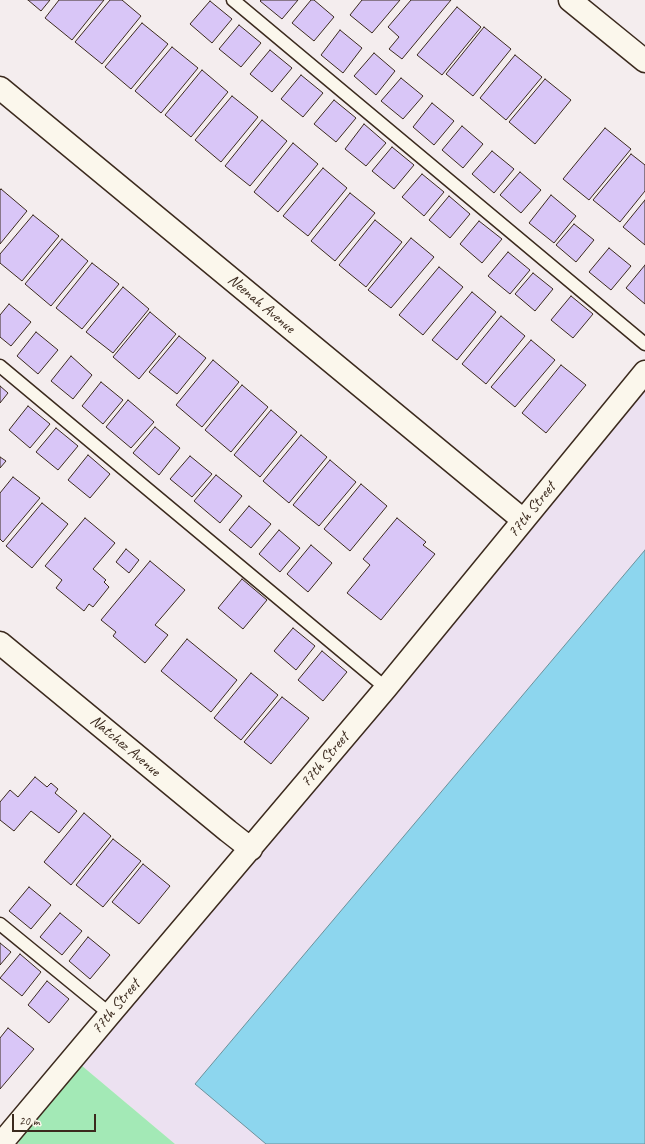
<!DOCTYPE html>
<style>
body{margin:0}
#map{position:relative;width:645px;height:1144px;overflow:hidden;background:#f4edee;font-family:Caveat,sans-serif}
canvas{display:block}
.scale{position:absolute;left:12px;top:1114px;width:84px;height:18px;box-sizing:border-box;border:2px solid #3b2a1e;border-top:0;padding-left:5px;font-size:12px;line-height:14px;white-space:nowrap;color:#3b2a1e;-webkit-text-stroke:3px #fbf7ec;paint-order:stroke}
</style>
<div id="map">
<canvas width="645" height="1144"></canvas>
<div class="scale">20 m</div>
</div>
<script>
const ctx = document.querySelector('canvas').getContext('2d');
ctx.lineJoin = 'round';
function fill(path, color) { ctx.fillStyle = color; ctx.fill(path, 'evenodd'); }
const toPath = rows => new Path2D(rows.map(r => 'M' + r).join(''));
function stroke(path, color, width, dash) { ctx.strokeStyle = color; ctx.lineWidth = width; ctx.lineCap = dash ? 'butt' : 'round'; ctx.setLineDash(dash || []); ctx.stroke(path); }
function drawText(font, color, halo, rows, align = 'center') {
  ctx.font = font + ' Caveat,sans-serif'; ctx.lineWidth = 4; ctx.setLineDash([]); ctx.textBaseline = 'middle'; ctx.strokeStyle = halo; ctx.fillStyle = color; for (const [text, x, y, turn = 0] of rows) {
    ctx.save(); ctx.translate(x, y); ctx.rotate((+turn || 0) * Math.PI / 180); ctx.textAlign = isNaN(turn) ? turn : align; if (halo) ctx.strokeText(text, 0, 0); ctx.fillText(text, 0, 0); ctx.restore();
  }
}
fill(toPath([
 [645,382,645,1144,175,1144,81,1065]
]), '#ece1f1');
fill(toPath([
 [81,1065,175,1144,18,1144,22,1136]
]), '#a3e9b6');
const water = toPath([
 [645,550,645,1144,266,1144,195,1084,645,550]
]);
fill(water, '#8dd6ee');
stroke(water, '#6c919b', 1);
const building = toPath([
 [28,0,50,0,41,11,28,0],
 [59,0,104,0,72,40,45,18,59,0],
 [110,0,122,0,141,16,102,64,75,42,110,0],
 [261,0,298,0,282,19,260,1,261,0],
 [311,0,314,0,334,17,314,41,292,23,311,0],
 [362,0,400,0,372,33,350,15,362,0],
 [411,0,451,0,402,59,389,49,399,37,388,27,411,0],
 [210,1,232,19,212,43,190,24,210,1],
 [457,7,481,27,442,75,417,55,457,7],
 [142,23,168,44,131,89,105,67,142,23],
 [239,25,261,43,241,67,219,49,239,25],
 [484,27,511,49,473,96,446,74,484,27],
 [340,30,362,48,343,73,321,55,340,30],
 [172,47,198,68,161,113,135,91,172,47],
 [270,50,292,68,272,92,250,74,270,50],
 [374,53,395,71,376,95,354,76,374,53],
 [515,55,542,77,506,120,480,98,515,55],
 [202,70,228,92,191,137,165,115,202,70],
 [301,75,323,93,303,117,281,99,301,75],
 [401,78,423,96,403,119,381,101,401,78],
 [545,79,571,100,535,144,509,122,545,79],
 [232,96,258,117,221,162,195,140,232,96],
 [334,100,356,118,336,142,314,124,334,100],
 [432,103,454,121,434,145,413,127,432,103],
 [262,120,287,141,250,186,225,166,262,120],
 [364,124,386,143,366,166,345,149,364,124],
 [462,126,483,144,463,168,442,150,462,126],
 [605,128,631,149,589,200,563,179,605,128],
 [293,143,318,164,278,212,254,192,293,143],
 [392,147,414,165,394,189,372,171,392,147],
 [492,151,514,169,494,193,472,174,492,151],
 [631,154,645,165,645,191,620,222,593,200,631,154],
 [323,168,347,188,308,236,283,216,323,168],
 [520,172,541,190,521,213,500,195,520,172],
 [422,174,444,192,424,216,402,197,422,174],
 [1,189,27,211,0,244,0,190,1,189],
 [350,193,375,213,335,261,311,241,350,193],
 [551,195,576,216,554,243,529,223,551,195],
 [449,196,470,214,450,238,429,220,449,196],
 [645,200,645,245,623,227,645,200],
 [33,215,59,236,22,281,0,263,0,254,33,215],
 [375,220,402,242,366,287,339,265,375,220],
 [479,221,502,239,482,263,460,244,479,221],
 [574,224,594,240,576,262,556,245,574,224],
 [411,238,434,257,391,308,368,290,411,238],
 [62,239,88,261,51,306,25,284,62,239],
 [609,248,631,266,611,290,589,272,609,248],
 [508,252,530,270,510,294,488,276,508,252],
 [92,263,119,284,82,329,56,308,92,263],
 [645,265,645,304,626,288,645,265],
 [439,267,463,287,423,335,399,315,439,267],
 [533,273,553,289,535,311,515,294,533,273],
 [123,287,149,309,113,353,86,332,123,287],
 [472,292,496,312,457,360,432,340,472,292],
 [571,296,593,314,573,338,551,320,571,296],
 [9,304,31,322,11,346,0,337,0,315,9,304],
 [150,312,176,334,139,379,113,357,150,312],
 [501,316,525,336,486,384,462,364,501,316],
 [36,332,58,350,38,374,17,356,36,332],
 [179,336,206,358,177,394,149,372,179,336],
 [531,340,555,360,515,407,491,387,531,340],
 [71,356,92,375,73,399,51,381,71,356],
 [213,360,239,382,202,427,176,405,213,360],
 [561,365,586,385,546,433,522,413,561,365],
 [101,382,123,400,103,424,82,406,101,382],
 [242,385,268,407,231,452,205,430,242,385],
 [0,386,8,393,0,403,0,386],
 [128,400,154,422,131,448,106,427,128,400],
 [28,406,50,424,30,448,9,430,28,406],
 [271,410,297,432,260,477,234,455,271,410],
 [155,427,180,448,159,475,133,453,155,427],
 [56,428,78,446,58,470,36,452,56,428],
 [301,435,327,457,289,503,263,481,301,435],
 [88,455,110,474,90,498,68,480,88,455],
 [190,456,212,474,192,497,170,479,190,456],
 [0,457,6,461,0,468,0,457],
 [330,460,356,482,319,526,293,505,330,460],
 [216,475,242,496,220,523,194,501,216,475],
 [13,477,40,498,3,542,0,539,0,493,13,477],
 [361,484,387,506,350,551,324,529,361,484],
 [42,503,68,524,32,568,6,546,42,503],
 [249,506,271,524,251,548,229,530,249,506],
 [85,518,115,543,93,569,106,580,104,582,109,587,93,607,89,604,84,611,56,588,62,580,45,566,85,518],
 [397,518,426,542,423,545,435,554,381,620,347,593,370,565,363,559,397,518],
 [279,530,300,548,280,572,259,554,279,530],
 [311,545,332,563,308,592,287,574,311,545],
 [126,549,139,560,129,573,116,562,126,549],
 [150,561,185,590,155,625,168,635,145,663,113,636,116,632,101,620,150,561],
 [242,579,267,600,243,629,218,608,242,579],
 [293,628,315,646,296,670,274,651,293,628],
 [187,639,237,680,211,712,161,671,187,639],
 [322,651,347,672,323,701,298,680,322,651],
 [251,673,278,695,241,740,214,718,251,673],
 [282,697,309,718,271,764,244,742,282,697],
 [35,777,47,787,51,783,58,789,55,793,77,811,59,833,31,811,14,831,0,820,0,802,10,790,18,797,35,777],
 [84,813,111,836,71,885,44,862,84,813],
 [113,839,141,861,103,907,76,885,113,839],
 [143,864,170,886,139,924,112,902,143,864],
 [29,887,51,905,31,929,9,911,29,887],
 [60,913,82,931,62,955,40,937,60,913],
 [88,937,110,955,90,979,69,961,88,937],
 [0,943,11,952,0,965,0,943],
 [20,954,41,972,22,996,0,978,20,954],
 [47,981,69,999,49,1023,28,1005,47,981],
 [8,1028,34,1049,0,1089,0,1038,8,1028]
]);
fill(building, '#d9c6f7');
stroke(building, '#3b2a1e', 1);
const service = toPath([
 [233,0,645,344],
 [0,366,386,688],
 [0,924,110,1014]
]);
const minor = toPath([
 [570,0,645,61],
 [0,88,523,520],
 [0,643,228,831,251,849],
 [2,1144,5,1139,110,1014,386,688,645,372]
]);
stroke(service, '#3b2a1e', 15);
stroke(minor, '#3b2a1e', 25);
stroke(service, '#fbf7ec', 12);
stroke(minor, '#fbf7ec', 22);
drawText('16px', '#3b2a1e', '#fbf7ec', [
 ["Neenah Avenue",261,304,40],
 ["77th Street",532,510,-51],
 ["Natchez Avenue",125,746,40],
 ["77th Street",325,760,-50],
 ["77th Street",116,1007,-50]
]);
</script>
